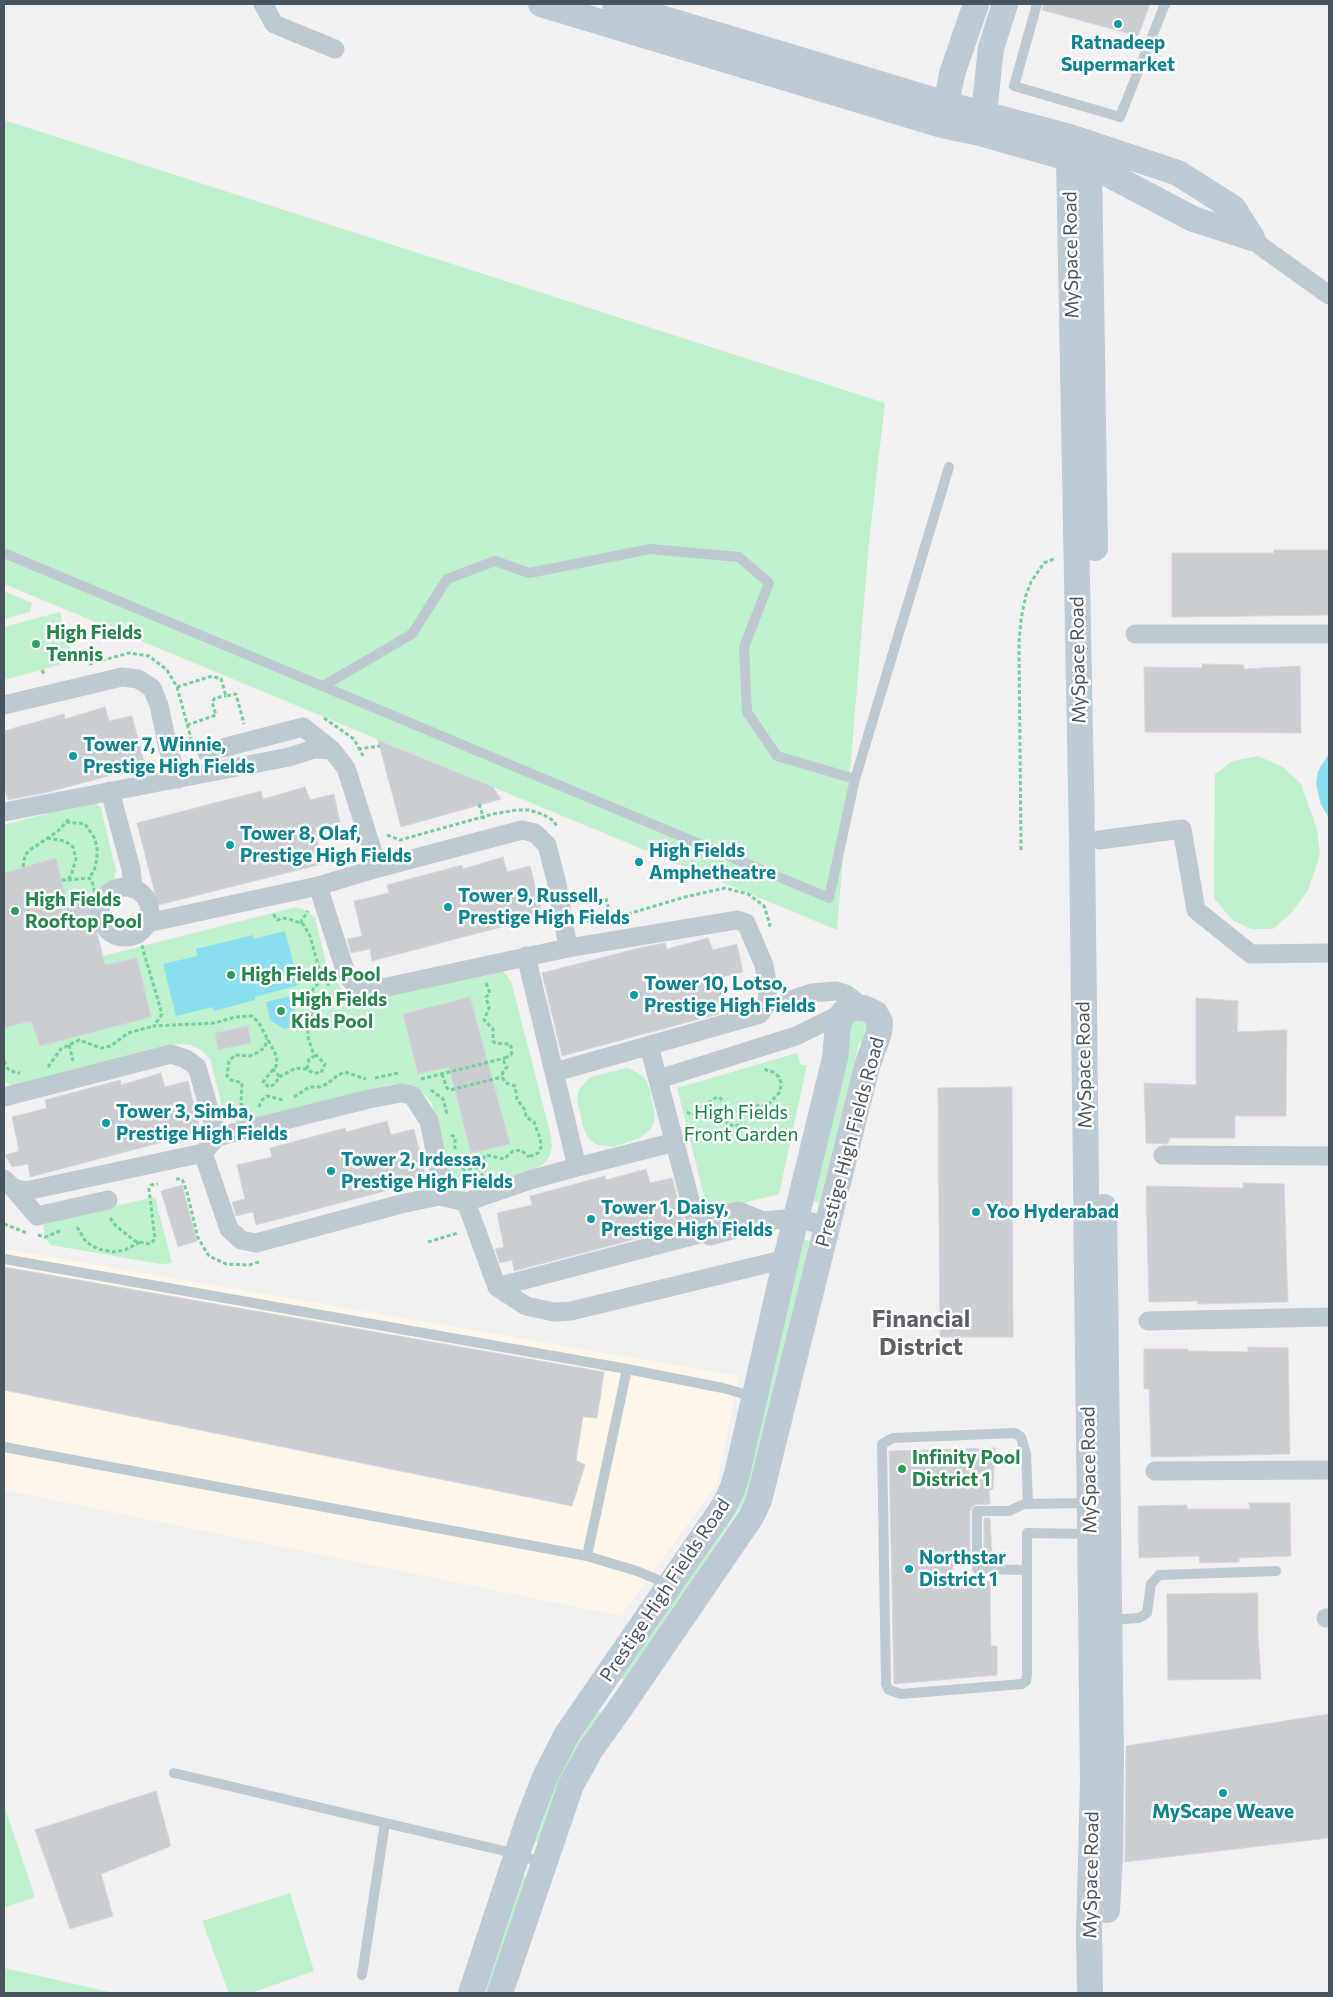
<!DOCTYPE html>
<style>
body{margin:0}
#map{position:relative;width:1333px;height:1997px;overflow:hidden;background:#f3f0f1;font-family:Commissioner,sans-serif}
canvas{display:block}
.frame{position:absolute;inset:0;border:5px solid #48555f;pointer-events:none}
</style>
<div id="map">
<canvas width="1333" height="1997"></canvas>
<div class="frame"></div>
</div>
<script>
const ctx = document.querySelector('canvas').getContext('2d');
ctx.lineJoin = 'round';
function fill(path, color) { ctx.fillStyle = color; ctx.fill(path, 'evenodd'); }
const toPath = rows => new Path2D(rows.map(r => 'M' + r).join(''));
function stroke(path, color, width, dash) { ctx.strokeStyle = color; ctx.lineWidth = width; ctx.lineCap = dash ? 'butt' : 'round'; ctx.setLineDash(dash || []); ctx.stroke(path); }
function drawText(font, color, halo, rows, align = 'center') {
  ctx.font = font + ' Commissioner,sans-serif'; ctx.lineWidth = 5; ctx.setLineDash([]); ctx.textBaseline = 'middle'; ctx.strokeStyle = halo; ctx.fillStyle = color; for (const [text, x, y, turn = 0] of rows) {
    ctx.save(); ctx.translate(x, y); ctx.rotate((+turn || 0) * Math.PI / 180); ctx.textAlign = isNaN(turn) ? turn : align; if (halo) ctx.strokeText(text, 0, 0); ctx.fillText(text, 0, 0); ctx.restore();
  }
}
fill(toPath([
 [4,1249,739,1376,717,1484,621,1616,4,1490]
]), '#fdf6eb');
fill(toPath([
 [4,120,885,403,869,542,837,930,4,584],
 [4,591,32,603,30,612,4,619],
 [60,612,74,661,4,680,4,627],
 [1258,756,1283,767,1301,784,1317,829,1320,855,1308,890,1292,912,1273,929,1251,929,1232,920,1214,898,1215,774,1233,761],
 [86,803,96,804,101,808,116,870,113,883,92,894,89,899,103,956,296,907,307,911,315,918,327,967,342,989,353,995,501,969,511,981,551,1136,552,1147,549,1157,543,1164,534,1170,476,1185,461,1183,453,1177,448,1170,432,1104,425,1095,415,1086,403,1084,389,1085,252,1123,237,1122,228,1118,223,1111,210,1059,201,1050,190,1045,177,1044,165,1046,14,1086,4,1082,4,825],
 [859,1019,866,1020,871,1032,867,1040,859,1044,819,1203,810,1199,849,1022],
 [797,1053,801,1065,807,1065,779,1194,708,1212,677,1088],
 [627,1068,633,1070,645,1078,649,1087,655,1114,654,1122,650,1130,640,1138,613,1147,597,1145,588,1138,583,1126,577,1100,578,1091,588,1079,594,1076],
 [155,1197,172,1263,161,1264,50,1245,45,1237,43,1225,92,1211],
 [804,1239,810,1241,749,1494,626,1682,620,1676,742,1492],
 [597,1710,602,1714,538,1842,532,1840,557,1773],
 [4,1805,35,1897,4,1908],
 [521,1875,527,1877,488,1993,481,1993],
 [290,1893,314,1971,251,1993,229,1993,202,1921],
 [4,1968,114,1993,4,1993]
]), '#bff1cf');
fill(toPath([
 [1329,754,1329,818,1321,805,1316,784,1318,771],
 [285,931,299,985,255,997,255,1000,214,1011,212,1007,176,1016,163,964,197,956,196,949,253,935,254,939],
 [291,996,298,1025,284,1029,270,1020,266,1002]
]), '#8bdfef');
const building = toPath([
 [1044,4,1150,4,1138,36,1042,10,1044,4],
 [1274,550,1329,550,1329,615,1172,617,1172,553,1274,553,1274,550],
 [1202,664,1244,665,1244,669,1300,666,1301,733,1145,732,1144,667,1202,668,1202,664],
 [105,707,109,721,132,716,145,766,49,792,8,800,4,787,4,731,64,714,65,719,105,707],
 [378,740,493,787,501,799,401,827,378,740],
 [305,787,310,800,334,794,340,822,315,828,322,864,158,905,137,823,261,791,263,799,305,787],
 [503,857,507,872,530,866,543,916,372,961,370,949,351,953,347,939,362,936,354,901,389,893,387,885,462,865,463,869,503,857],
 [56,858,66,898,87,893,105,965,137,958,151,1017,40,1046,31,1021,4,1028,4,873,56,858],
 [708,938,713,950,737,944,743,972,718,978,726,1012,562,1056,542,973,643,947,665,943,667,949,708,938],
 [470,997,510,1144,471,1153,449,1067,418,1074,403,1014,470,997],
 [1196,998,1238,1001,1237,1032,1287,1030,1286,1116,1235,1116,1235,1138,1170,1138,1167,1144,1146,1143,1144,1083,1196,1085,1196,998],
 [248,1026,251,1043,218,1050,215,1033,248,1026],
 [161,1073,165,1087,188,1081,201,1132,30,1177,28,1164,12,1167,5,1155,19,1151,12,1117,47,1108,45,1100,120,1080,121,1085,161,1073],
 [1012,1087,1013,1337,940,1337,938,1088,1012,1087],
 [387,1121,391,1135,414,1129,427,1180,256,1225,253,1212,236,1216,232,1202,245,1199,237,1165,272,1157,270,1148,345,1128,346,1132,387,1121],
 [646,1169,650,1183,672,1178,685,1226,514,1271,512,1260,500,1263,495,1249,504,1247,497,1213,532,1205,530,1196,605,1176,606,1180,646,1169],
 [1243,1183,1284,1184,1288,1302,1198,1304,1198,1301,1149,1302,1146,1186,1243,1188,1243,1183],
 [182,1185,197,1241,178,1247,161,1191,182,1185],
 [4,1267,604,1372,597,1418,583,1417,576,1460,585,1465,572,1506,4,1390,4,1267],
 [1248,1347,1288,1348,1290,1454,1151,1457,1149,1389,1144,1389,1144,1349,1188,1349,1188,1351,1248,1352,1248,1347],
 [995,1448,993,1489,989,1490,990,1504,974,1505,970,1511,970,1553,952,1553,953,1580,990,1582,991,1646,997,1646,997,1675,894,1684,889,1451,995,1448],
 [1249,1503,1290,1503,1291,1556,1239,1558,1239,1562,1200,1563,1199,1556,1139,1558,1138,1506,1187,1505,1187,1509,1250,1509,1249,1503],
 [984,1518,990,1518,992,1553,984,1553,984,1518],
 [1258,1593,1258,1635,1261,1679,1168,1680,1167,1594,1258,1593],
 [1329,1714,1329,1838,1125,1862,1126,1746,1329,1714],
 [156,1791,171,1846,101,1874,113,1916,70,1929,35,1830,156,1791]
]);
fill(building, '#caced3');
stroke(building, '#d4d7dc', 1);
stroke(toPath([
 [89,664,129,653,149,656,167,670,177,687,192,742],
 [42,670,45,676],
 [177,687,212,676,221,679,226,696,236,694,244,724],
 [324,718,354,739,364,758],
 [187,725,216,715,212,702,215,698,226,696],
 [358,749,380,746],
 [479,804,484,819],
 [66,822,85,824,94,837,97,847,97,859,94,871,89,878],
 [387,835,400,840,493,814,517,810,529,810,542,814,554,821,557,827],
 [47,838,65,841,73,847,76,859,71,876,67,880,62,880],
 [1021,850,1019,643,1021,619,1026,595,1031,582,1044,563,1056,558],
 [23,867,25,855,30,850,58,831,69,819],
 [68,880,89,878,92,881,95,893,103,900],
 [606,898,611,919,685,897,725,888,748,894,764,906,770,925,767,928],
 [578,900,578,899,598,893],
 [274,914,275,918,278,920,282,918,289,919,303,924,310,936,320,972,330,987],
 [583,916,592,925],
 [300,923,308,911],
 [140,939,162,1014,154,1026,215,1023,235,1017,252,1016,259,1023,277,1057,276,1066,263,1082,269,1087,275,1084,279,1077,296,1068,307,1069,313,1073,321,1073,325,1064,313,1052,308,1038,308,1028,313,1020,308,1001,314,987,325,979],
 [486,983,490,993,486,997,489,1008,484,1020,493,1029,493,1041,495,1043,510,1044,512,1050,511,1055,505,1058,504,1062,507,1067,503,1072,502,1077,506,1083,515,1086,517,1099,525,1110,526,1117,534,1122,540,1138,541,1147,538,1153,532,1156,528,1155],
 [69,1045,73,1061],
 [4,1061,8,1069,14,1072,20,1073],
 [48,1067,61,1049,79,1040,101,1048,111,1046,128,1033,154,1026],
 [272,1069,277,1073,279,1077],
 [307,1069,309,1059,317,1055],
 [442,1074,447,1088,450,1090,502,1077],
 [375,1078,398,1073],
 [421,1079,505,1058],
 [431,1090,443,1099,447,1114],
 [294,1097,309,1087,319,1087,327,1084,338,1075,345,1072,366,1079],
 [259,1107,262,1100,267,1096,283,1100],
 [247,1111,241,1104,242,1083,231,1080,227,1076,229,1061,235,1055,250,1056,259,1052,265,1047,267,1039],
 [687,1112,692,1115,696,1113,715,1098,719,1097,727,1105,725,1112,727,1123,735,1127,740,1123,746,1107,768,1105,780,1092,781,1083,779,1077,773,1072,766,1070,765,1066],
 [451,1135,455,1137,455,1149],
 [457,1164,465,1170,479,1167],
 [483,1177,479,1167,481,1161,486,1155,504,1159,513,1151,521,1150,529,1157],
 [176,1179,182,1179,187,1192,198,1238,209,1256,226,1264,249,1265,259,1262],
 [110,1218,116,1226,135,1241,150,1244,155,1239,149,1189,151,1185,158,1184],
 [4,1224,27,1233],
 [77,1227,86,1242,98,1249,113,1252,125,1250,140,1242],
 [38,1235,45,1237,60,1231],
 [428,1242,458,1233]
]), '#75d09e', 3, [4, 2.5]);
stroke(toPath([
 [1037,4,1014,86,1120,117,1165,4],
 [4,553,829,898,855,779,949,467],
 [323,686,412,634,447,579,495,561,529,573,650,549,739,557,769,583,744,647,747,712,777,756,855,779],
 [4,1259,627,1369,723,1388,755,1397],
 [4,1447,587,1556,637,1571,670,1585],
 [1089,1534,1027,1533,1027,1570,977,1569,977,1511,1009,1511,1024,1504,1089,1503],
 [587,1556,627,1369],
 [1027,1570,1027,1674,1026,1681,1022,1684,901,1694,889,1690,886,1684,882,1444,893,1438,1015,1433,1021,1437,1026,1454,1028,1504],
 [1110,1620,1139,1618,1147,1613,1151,1584,1159,1575,1276,1571],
 [174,1773,517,1854,543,1863],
 [362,1975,385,1823]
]), '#bec9d0', 10);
stroke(toPath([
 [263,4,274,24,335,49],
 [1252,238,1262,247,1329,295],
 [1135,634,1329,634],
 [4,705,122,677,138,679,152,688,159,705,168,748,178,779],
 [207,752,303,727,332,750],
 [110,791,131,869,133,889],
 [4,812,289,757,314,749,332,750,346,768,378,868,522,830,535,833,547,845,557,884,568,948],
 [1099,840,1182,829,1196,910,1251,954,1329,953],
 [318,886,378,868],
 '100 912a25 25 0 1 1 50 0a25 25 0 1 1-50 0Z',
 [147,923,318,886,347,976,359,988,373,990,568,948,737,920,746,923,764,965,768,987,767,1003,760,1014,555,1072],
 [526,956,577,1167,530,1180,466,1202,497,1287,526,1306,554,1312,571,1311,786,1259],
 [787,1001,812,993,836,991,846,994,864,1008],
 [659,1079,796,1036,843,1013],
 [4,1097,171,1054,186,1059,197,1067,217,1137],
 [203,1153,217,1137,369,1099,401,1093,412,1095,429,1121,442,1184,439,1196],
 [1163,1155,1329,1156],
 [577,1167,675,1142],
 [4,1179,13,1188,26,1191,203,1153,229,1229,241,1240,256,1243,401,1204,439,1196,466,1202],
 [13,1188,37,1216,108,1200],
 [710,1219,739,1211,763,1221],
 [710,1236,763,1221,796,1218,827,1226],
 [497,1287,699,1234,649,1046],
 [1148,1321,1329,1317],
 [1155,1471,1329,1470],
 [1326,1618,1329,1618]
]), '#bec9d0', 19);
stroke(toPath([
 [541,4,942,125,980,133,1089,164,1193,219,1252,238],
 [615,4,946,104,1070,137,1178,173,1233,208,1252,238],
 [943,121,952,74,976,4],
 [981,130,984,113,991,48,1005,4],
 [1070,137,1069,158,1082,840,1093,1780,1089,1934,1090,1993],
 [1091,144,1089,164,1095,548],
 [1104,1207,1111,1759,1110,1855,1107,1910],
 [471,1993,529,1818,546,1775,567,1734,724,1506,732,1490,737,1474,786,1259,835,1058,838,1025,843,1013,854,1008,864,1008,875,1013,880,1022,879,1033,867,1066,759,1500,751,1517,621,1707,591,1749,571,1785,500,1993]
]), '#becad4', 26);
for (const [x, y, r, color] of [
 [1118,24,5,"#0f9aa8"],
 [36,644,5,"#2e9e5b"],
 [73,756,5,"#0f9aa8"],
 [230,845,5,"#0f9aa8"],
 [639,862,5,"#0f9aa8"],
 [448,907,5,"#0f9aa8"],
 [15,911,5,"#2e9e5b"],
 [231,975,5,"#2e9e5b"],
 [634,995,5,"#0f9aa8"],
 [281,1011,5,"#2e9e5b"],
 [106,1123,5,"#0f9aa8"],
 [331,1171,5,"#0f9aa8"],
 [976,1212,5,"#0f9aa8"],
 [591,1219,5,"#0f9aa8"],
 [902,1469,5,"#2e9e5b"],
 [909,1569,5,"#0f9aa8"],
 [1223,1793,5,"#0f9aa8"]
]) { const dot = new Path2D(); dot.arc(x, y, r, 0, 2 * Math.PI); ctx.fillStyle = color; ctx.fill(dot); stroke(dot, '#fff', 2); }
drawText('bold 19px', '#0d838f', '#fff', [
 ["Ratnadeep",1118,43,"center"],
 ["Supermarket",1118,65,"center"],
 ["Tower 7, Winnie,",83,745],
 ["Prestige High Fields",83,767],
 ["Tower 8, Olaf,",240,834],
 ["Prestige High Fields",240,856],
 ["High Fields",649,851],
 ["Amphetheatre",649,873],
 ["Tower 9, Russell,",458,896],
 ["Prestige High Fields",458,918],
 ["Tower 10, Lotso,",644,984],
 ["Prestige High Fields",644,1006],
 ["Tower 3, Simba,",116,1112],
 ["Prestige High Fields",116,1134],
 ["Tower 2, Irdessa,",341,1160],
 ["Prestige High Fields",341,1182],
 ["Tower 1, Daisy,",601,1208],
 ["Prestige High Fields",601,1230],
 ["Yoo Hyderabad",986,1212],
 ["Northstar",919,1558],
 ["District 1",919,1580],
 ["MyScape Weave",1223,1812,"center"]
], 'left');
drawText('19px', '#48555f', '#fff', [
 ["MySpace Road",1071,255,-91],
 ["MySpace Road",1078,660,-91],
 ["MySpace Road",1084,1065,-91],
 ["Prestige High Fields Road",850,1142,-75],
 ["MySpace Road",1089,1470,-91],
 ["Prestige High Fields Road",665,1590,-56],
 ["MySpace Road",1091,1875,-89]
]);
drawText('bold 19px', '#27864d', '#fff', [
 ["High Fields",46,633],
 ["Tennis",46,655],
 ["High Fields",25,900],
 ["Rooftop Pool",25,922],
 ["High Fields Pool",241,975],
 ["High Fields",291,1000],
 ["Kids Pool",291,1022],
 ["Infinity Pool",912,1458],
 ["District 1",912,1480]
], 'left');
drawText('19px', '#158346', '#fff', [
 ["High Fields",741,1113],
 ["Front Garden",741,1135]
]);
drawText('bold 24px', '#5d6166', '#fff', [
 ["Financial",921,1319],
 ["District",921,1347]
]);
</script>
